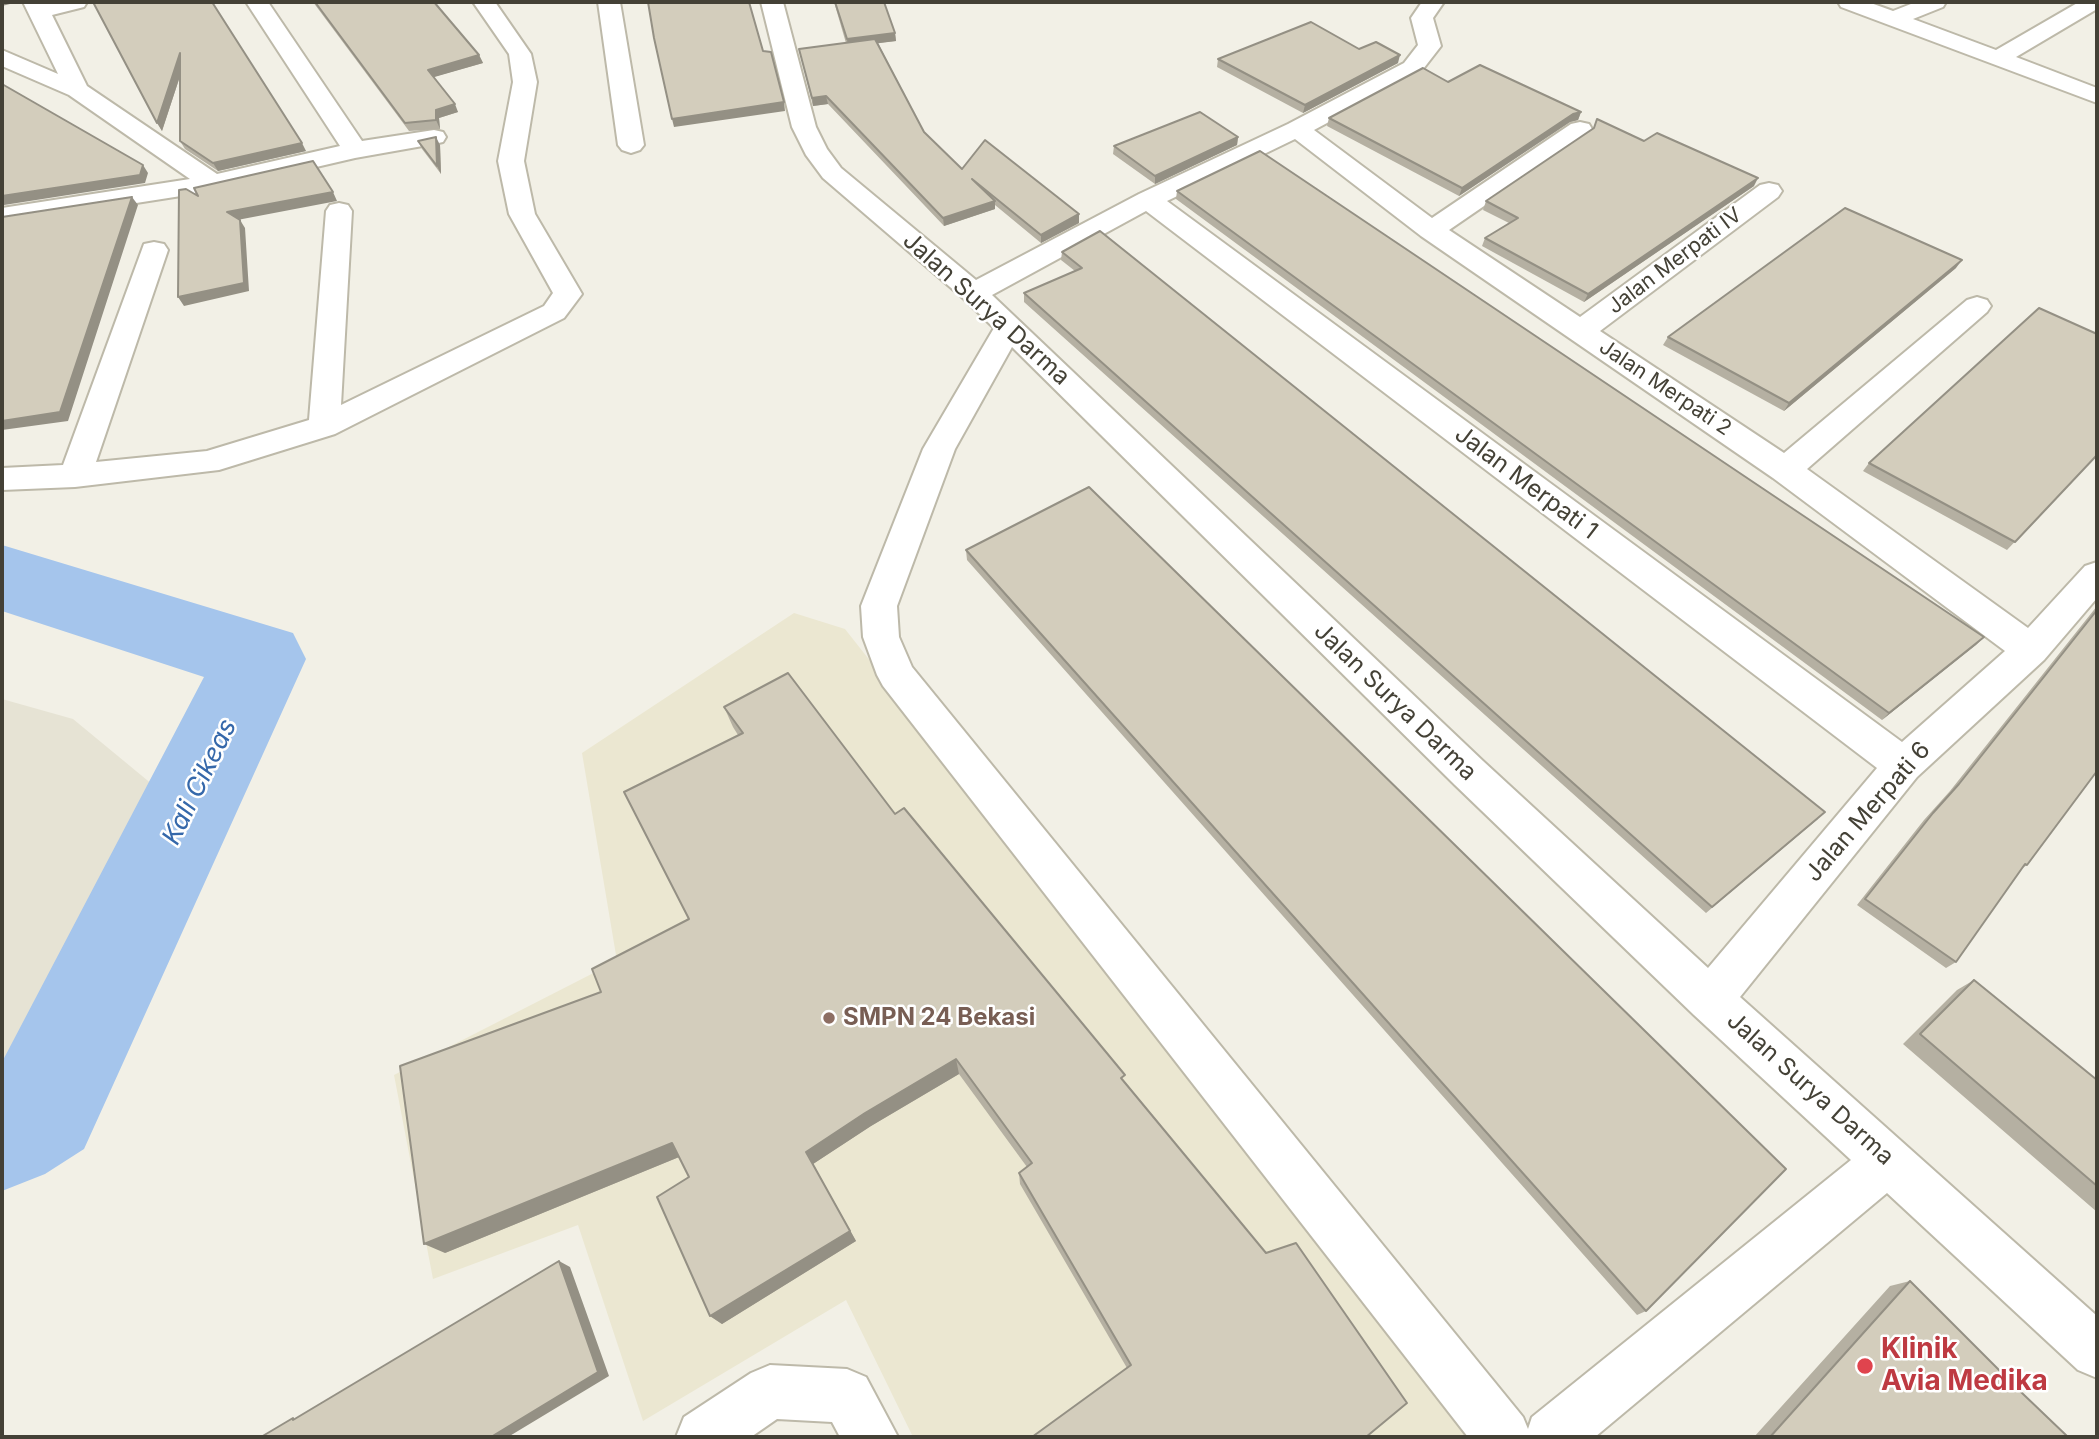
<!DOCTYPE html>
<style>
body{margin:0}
#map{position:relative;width:2099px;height:1439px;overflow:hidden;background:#f2f0e6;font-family:Inter,sans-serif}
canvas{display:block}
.frame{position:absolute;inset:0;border:4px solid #444136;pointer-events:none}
</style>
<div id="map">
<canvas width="2099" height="1439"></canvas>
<div class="frame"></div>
</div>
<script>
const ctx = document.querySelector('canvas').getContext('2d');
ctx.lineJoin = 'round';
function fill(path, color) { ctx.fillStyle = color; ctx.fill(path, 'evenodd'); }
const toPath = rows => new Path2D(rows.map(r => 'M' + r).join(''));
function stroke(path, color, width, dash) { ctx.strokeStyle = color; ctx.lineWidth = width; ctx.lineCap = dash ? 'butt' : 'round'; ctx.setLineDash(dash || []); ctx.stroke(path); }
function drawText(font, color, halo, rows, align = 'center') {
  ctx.font = font + ' Inter,sans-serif'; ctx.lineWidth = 5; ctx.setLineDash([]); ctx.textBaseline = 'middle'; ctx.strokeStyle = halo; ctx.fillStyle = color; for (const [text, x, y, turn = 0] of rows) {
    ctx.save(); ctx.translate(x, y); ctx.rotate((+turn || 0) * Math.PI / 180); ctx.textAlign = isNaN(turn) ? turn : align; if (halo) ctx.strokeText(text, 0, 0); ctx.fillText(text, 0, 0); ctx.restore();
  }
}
fill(toPath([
 [2,699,73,719,193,818,177,906,89,1037,2,1099]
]), '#e6e3d4');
fill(toPath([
 [794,613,845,629,1477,1431,1470,1437,913,1437,846,1300,643,1421,578,1225,433,1279,394,1075,617,961,582,753]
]), '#ebe7d1');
fill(toPath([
 [2,545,293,633,306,659,84,1149,45,1174,2,1191,2,1062,204,677,2,611,2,545]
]), '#a5c5ec');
const minor = toPath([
 [23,2,87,2,84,7,52,15,87,86,217,174,340,146,246,2,268,2,362,141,434,130,443,132,446,137,443,142,434,144,355,158,213,191,2,224,2,208,190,179,69,95,2,66,2,50,58,74,23,2],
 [473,2,495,2,531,54,537,82,524,161,535,214,582,294,564,318,335,434,219,470,75,487,2,490,2,468,63,465,144,244,154,242,164,244,168,250,96,462,207,451,309,420,326,211,330,205,339,203,348,205,352,211,341,405,544,306,553,293,509,214,498,161,513,82,509,54,473,2],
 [598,2,620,2,644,145,640,150,631,153,622,150,618,145,598,2],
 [761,2,783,2,816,127,827,149,841,168,976,280,1139,194,1288,124,1404,63,1418,45,1411,18,1422,2,1444,2,1433,18,1441,46,1420,73,1314,130,1432,218,1571,124,1580,122,1589,124,1592,129,1589,134,1449,230,1580,317,1760,185,1769,183,1778,185,1782,191,1778,197,1600,331,1784,453,1967,300,1977,297,1987,300,1991,306,1987,312,1807,469,2028,628,2085,566,2097,562,2097,598,2044,660,1917,777,1740,997,2097,1316,2097,1378,2078,1370,1887,1193,1595,1437,1468,1437,883,686,877,675,863,637,861,606,923,449,994,328,964,299,823,178,806,155,792,127,761,2],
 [1295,139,1421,236,1773,478,2005,651,1902,742,1167,201,1295,139],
 [1146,211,1877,768,1708,968,1483,761,992,295,1146,211],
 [1012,347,1455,785,1694,1015,1851,1160,1532,1417,1528,1429,1523,1417,912,667,899,637,897,606,955,449,1012,347],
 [1838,2,1868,2,1893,11,1916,2,1946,2,1943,7,1913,19,1996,50,2079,2,2097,2,2097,9,2016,57,2097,88,2097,103,1841,7,1838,2],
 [770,1365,847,1369,866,1377,898,1437,840,1437,832,1422,777,1419,751,1437,676,1437,684,1417,751,1373,770,1365]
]);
stroke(minor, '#bdb9a9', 4);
fill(minor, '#fff');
fill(toPath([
 [93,2,306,151,218,171,185,149,180,141,180,76,162,131],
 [313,2,434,2,479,55,483,63,433,77,458,112,439,118,440,129,409,131],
 [834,2,884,2,895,33,896,41,878,43,924,132,962,169,1079,223,1041,243,995,205,995,209,944,226,828,104,813,106,799,49,846,43],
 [1359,49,1398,63,1303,113,1217,67,1218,59],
 [1448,82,1581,112,1578,120,1570,122,1459,196,1327,126,1329,118],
 [1238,137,1237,145,1155,184,1113,154,1114,146],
 [418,141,440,145,441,174,422,149],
 [1644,141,1754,186,1584,302,1482,246,1485,238,1509,223,1483,210,1486,201],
 [1177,191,1984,637,1882,720,1176,199],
 [1062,252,1818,819,1706,913,1024,302,1024,293,1075,271,1061,260],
 [1956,268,1784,411,1663,345,1668,337],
 [2097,455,2007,550,1863,471,1869,463],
 [966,550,1646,1311,1637,1315,967,560],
 [2097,606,2097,771,2027,865,2021,869,1956,962,1946,968,1857,905,1924,820,1950,791],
 [724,707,895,814,1124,1081,1266,1253,1127,1368,1020,1184,1019,1173,1027,1167,959,1074,871,1126,813,1164,856,1241,722,1324,710,1316,689,1177,679,1157,445,1253,689,919,738,735,733,727],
 [1974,980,2097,1080,2097,1212,1903,1044,1957,990],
 [1910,1281,2022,1393,2068,1437,1754,1437,1890,1286]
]), '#b5b0a2');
fill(toPath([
 [2,2,18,2,2,6],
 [895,33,896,41,848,47,847,39],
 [180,53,185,61,162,131,157,123],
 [479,55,483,63,431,78,428,70],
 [1400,55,1398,63,1303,113,1305,105],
 [826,96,828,104,813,106,812,98],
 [784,102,785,111,674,127,672,119],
 [455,104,458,112,439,118,440,129,436,120,436,110],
 [1581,112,1578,120,1570,122,1459,196,1462,188,1573,114],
 [436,137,440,145,441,174,437,166],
 [1238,137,1237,145,1155,184,1155,176],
 [302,143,306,151,218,171,213,163],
 [143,165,148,173,145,183,4,205,2,202,2,196],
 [1758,178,1754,186,1584,302,1588,294],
 [333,192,337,201,232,221,227,212],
 [132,197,138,205,68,421,2,430,2,421],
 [995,201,995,209,944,226,943,218],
 [1079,214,1079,223,1041,243,1041,235],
 [240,220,245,228,249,291,184,306,178,297],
 [1962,260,1956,268,1784,411,1789,403],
 [1984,637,1976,645,1882,720,1889,713],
 [956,1059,959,1074,871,1126,813,1164,856,1241,722,1324,710,1316,806,1152,865,1113],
 [672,1143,684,1155,445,1253,424,1244],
 [559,1261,570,1267,609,1376,508,1437,491,1437]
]), '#949084');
const building = toPath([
 [93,2,212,2,302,143,213,163,180,141,180,53,157,123,93,2],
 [315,2,434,2,479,55,428,70,455,104,436,110,436,120,405,123,315,2],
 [648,2,749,2,763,51,771,52,784,102,672,119,654,38,648,2],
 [835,2,884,2,895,33,847,39,835,2],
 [1311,22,1359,49,1376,42,1400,55,1305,105,1218,59,1311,22],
 [875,39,924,132,962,169,985,140,1079,214,1041,235,972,179,995,201,943,218,826,96,812,98,799,49,875,39],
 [1480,65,1581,112,1573,114,1462,188,1329,118,1423,68,1448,82,1480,65],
 [2,84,143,165,140,175,2,196,2,84],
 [1200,112,1238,137,1155,176,1114,146,1200,112],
 [1597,119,1644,141,1657,133,1758,178,1588,294,1485,238,1518,218,1486,201,1594,128,1597,119],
 [436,137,437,166,418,141,436,137],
 [1260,151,1984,637,1889,713,1177,191,1260,151],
 [313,161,333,192,227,212,240,220,244,283,178,297,179,190,186,189,198,196,194,188,313,161],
 [132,197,60,412,2,421,2,217,132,197],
 [1845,208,1962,260,1789,403,1668,337,1845,208],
 [1100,231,1825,812,1712,907,1024,293,1082,268,1062,252,1100,231],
 [2039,308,2097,334,2097,455,2015,542,1869,463,2039,308],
 [1089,487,1786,1169,1646,1311,966,550,1089,487],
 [2097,610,2097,771,2027,865,2025,864,1956,962,1865,899,1933,813,1959,784,2097,610],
 [788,673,895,814,904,808,1125,1075,1121,1078,1266,1253,1296,1243,1407,1403,1366,1437,1032,1437,1131,1365,1019,1173,1032,1163,956,1059,865,1113,806,1152,850,1231,710,1316,657,1197,689,1177,672,1143,424,1244,400,1066,601,992,592,969,689,919,624,792,743,733,724,707,788,673],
 [1974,980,2097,1080,2097,1186,1920,1034,1974,980],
 [559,1261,598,1372,491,1437,261,1437,293,1418,293,1420,559,1261],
 [1910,1281,2022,1393,2068,1437,1770,1437,1910,1281]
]);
fill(building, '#d3cdbc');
stroke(building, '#949084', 2);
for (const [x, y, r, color] of [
 [829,1018,7,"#8d6e63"],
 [1865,1366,9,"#e0444e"]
]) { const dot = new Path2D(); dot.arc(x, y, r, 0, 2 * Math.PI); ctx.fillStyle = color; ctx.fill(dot); stroke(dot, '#fff', 2.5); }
drawText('21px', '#444136', '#fff', [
 ["Jalan Merpati IV",1675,261,-37],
 ["Jalan Merpati 2",1665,388,34]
]);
drawText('24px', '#444136', '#fff', [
 ["Jalan Surya Darma",986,309,42],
 ["Jalan Merpati 1",1526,483,37],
 ["Jalan Surya Darma",1395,702,44],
 ["Jalan Merpati 6",1868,812,-49],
 ["Jalan Surya Darma",1810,1089,42]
]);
drawText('bold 24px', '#785e54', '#fff', [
 ["SMPN 24 Bekasi",843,1018]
], 'left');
drawText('italic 26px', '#3568aa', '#fff', [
 ["Kali Cikeas",200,782,-64]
]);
drawText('bold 28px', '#be3a42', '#fff', [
 ["Klinik",1881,1350],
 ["Avia Medika",1881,1382]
], 'left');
</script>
